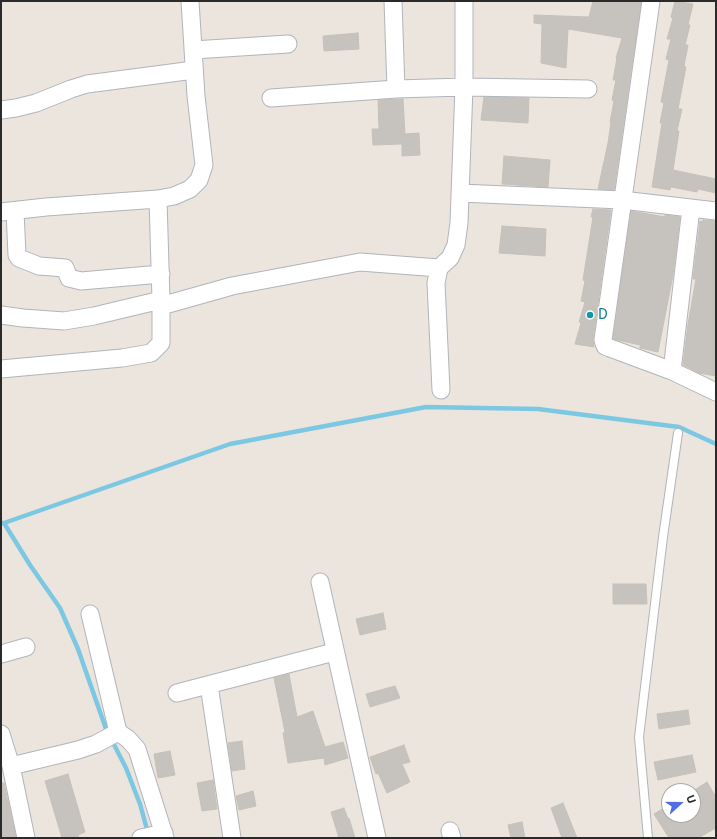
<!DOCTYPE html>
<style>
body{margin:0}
#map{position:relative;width:717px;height:839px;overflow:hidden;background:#ebe5de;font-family:"Public Sans",sans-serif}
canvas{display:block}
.frame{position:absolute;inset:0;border:2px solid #2a2a2a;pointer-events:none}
.north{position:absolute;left:661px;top:783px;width:40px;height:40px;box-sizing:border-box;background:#fff;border:1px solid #aaa;border-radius:50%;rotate:69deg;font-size:11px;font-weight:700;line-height:16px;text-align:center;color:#2a2a2a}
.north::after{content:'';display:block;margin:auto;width:14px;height:18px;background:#4f6de7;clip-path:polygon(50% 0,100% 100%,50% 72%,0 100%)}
</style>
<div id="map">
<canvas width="717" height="839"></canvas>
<div class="frame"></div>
<div class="north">U</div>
</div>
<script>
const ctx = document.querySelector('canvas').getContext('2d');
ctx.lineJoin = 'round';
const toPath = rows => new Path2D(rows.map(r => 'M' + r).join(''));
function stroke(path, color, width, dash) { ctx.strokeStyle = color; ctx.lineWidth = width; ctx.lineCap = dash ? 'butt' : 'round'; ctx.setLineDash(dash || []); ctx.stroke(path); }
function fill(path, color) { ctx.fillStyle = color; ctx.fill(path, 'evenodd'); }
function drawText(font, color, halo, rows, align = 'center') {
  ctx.font = font + ' "Public Sans",sans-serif'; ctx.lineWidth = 3; ctx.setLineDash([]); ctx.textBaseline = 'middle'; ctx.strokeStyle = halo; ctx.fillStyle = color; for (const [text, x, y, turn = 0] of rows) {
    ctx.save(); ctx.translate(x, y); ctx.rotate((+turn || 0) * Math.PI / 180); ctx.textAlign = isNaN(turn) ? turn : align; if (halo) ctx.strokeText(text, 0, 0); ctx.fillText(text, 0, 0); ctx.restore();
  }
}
stroke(toPath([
 [1,523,4,523,230,444,426,407,538,409,679,427,716,444],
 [4,523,30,565,60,608,78,649,106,729,126,768,140,804,148,833]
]), '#7cc8e2', 4.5);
const building = toPath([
 [593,1,632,1,641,2,614,190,598,189,608,143,611,122,610,122,614,101,612,100,616,80,613,80,617,58,616,58,622,38,568,29,566,68,541,63,542,24,534,23,534,15,589,17,593,1],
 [675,1,693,4,688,25,690,25,685,45,688,45,684,66,686,67,678,109,682,109,677,131,679,131,673,170,716,179,716,193,698,189,697,192,671,187,670,190,652,187,662,123,660,123,664,103,661,102,669,60,666,59,671,39,667,39,673,18,671,17,675,1],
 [358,33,359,49,324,51,323,36,358,33],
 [484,97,529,98,528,123,481,120,484,97],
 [403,99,405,134,419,133,420,155,402,156,402,144,373,145,372,129,379,129,378,100,403,99],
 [504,156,550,160,548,187,502,184,504,156],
 [593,209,611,210,593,339,594,347,575,344,581,323,579,322,585,302,581,301,585,281,583,280,593,217,591,217,593,209],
 [631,211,665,217,665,215,680,217,673,275,658,352,640,348,640,345,613,339,631,211],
 [703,220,716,221,716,376,699,373,683,365,688,324,696,279,693,279,700,221,703,222,703,220],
 [502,226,546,229,545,256,499,253,502,226],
 [613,584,646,584,647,604,613,604,613,584],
 [383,613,386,629,360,635,356,619,383,613],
 [289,674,297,717,313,711,325,747,343,742,348,758,325,765,324,758,288,763,283,733,285,732,274,678,289,674],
 [395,686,400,698,370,707,366,694,395,686],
 [688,710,690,724,659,729,657,714,688,710],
 [242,741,245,769,232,771,228,743,242,741],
 [404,745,410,762,402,764,410,782,387,793,378,773,376,774,370,757,404,745],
 [170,751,175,775,158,778,154,754,170,751],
 [692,755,696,772,658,780,654,762,692,755],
 [68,774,85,832,78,835,79,838,62,838,45,781,68,774],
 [213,780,217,809,202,811,197,783,213,780],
 [707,782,716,797,716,828,698,838,669,838,654,814,669,805,669,815,693,815,693,791,707,782],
 [1,783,4,783,16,838,1,838,1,783],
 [253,791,256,806,239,810,236,796,253,791],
 [563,803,577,838,562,838,551,808,563,803],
 [344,808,348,819,349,818,355,838,339,838,331,812,344,808],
 [522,822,525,838,511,838,508,825,522,822]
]);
fill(building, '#c6c2bd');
stroke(building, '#c6c1b8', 1);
const lane = toPath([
 [648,838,639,737,663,537,678,433]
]);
const street = toPath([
 [393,1,396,89],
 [651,1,603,340,605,346,610,348,672,371,716,392],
 [193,50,288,44],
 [271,98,396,89,464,87,588,89],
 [1,110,16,108,36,103,71,89,87,84,194,70],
 [460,193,622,200,716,211],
 [15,211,17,255,19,258,39,266,65,268,69,278,81,281,161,274],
 [1,212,46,207,158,199,174,196,190,189,199,180,204,165,196,96,190,1],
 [161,306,232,286,360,262,439,268],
 [1,315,23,318,64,321,94,316,161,300],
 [1,369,122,358,151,353,161,343,161,300,158,199],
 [672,371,691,208],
 [441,390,436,283,439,268,450,258,456,245,459,223,464,87,464,1],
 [320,582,377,838],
 [90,614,118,732],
 [1,654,26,647],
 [209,685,232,838],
 [177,693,334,652],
 [1,734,11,766],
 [450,831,452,838],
 [26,838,11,766,78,750,96,744,118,732,128,739,137,749,165,838],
 [141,838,164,833]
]);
stroke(lane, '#b1b4bc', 10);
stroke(street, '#b1b4bc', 19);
stroke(lane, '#fff', 8);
stroke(street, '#fff', 17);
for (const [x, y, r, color] of [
 [590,315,4,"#0f9aa8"]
]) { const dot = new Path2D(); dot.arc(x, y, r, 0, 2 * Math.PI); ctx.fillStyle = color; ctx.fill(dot); stroke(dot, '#fff', 1.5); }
drawText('14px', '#0d838f', '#fff', [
 ["D",598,315]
], 'left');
</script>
